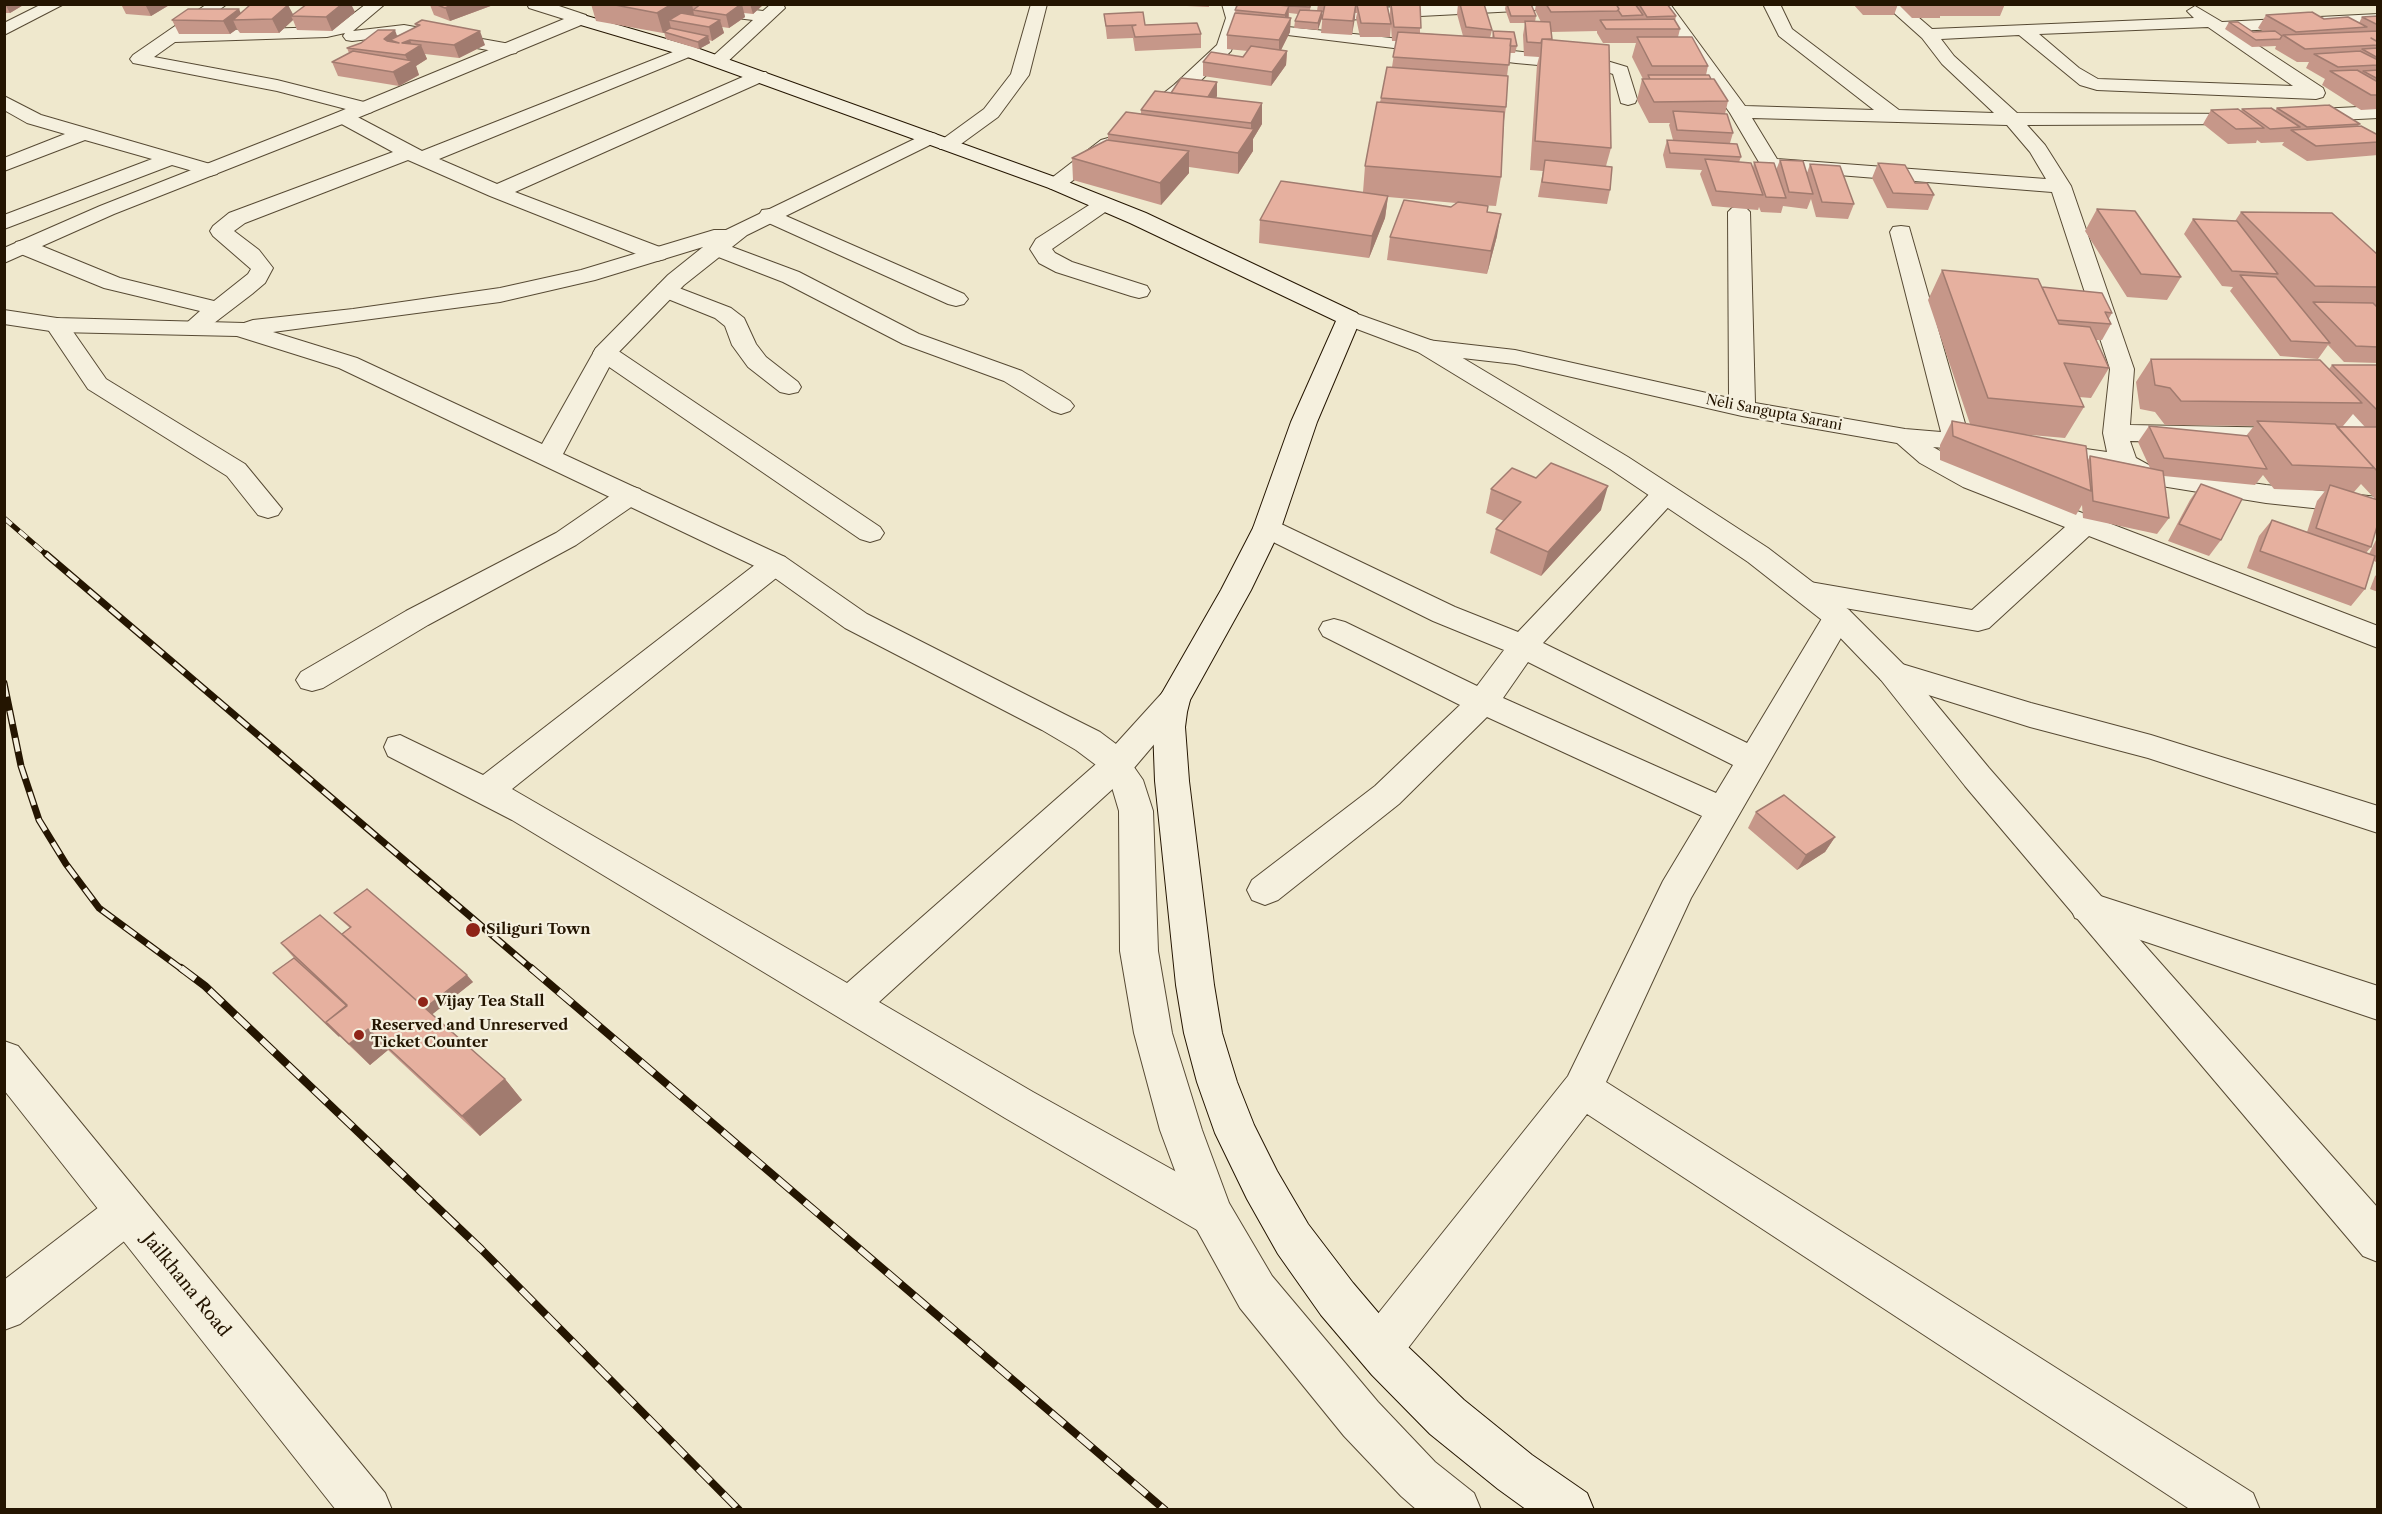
<!DOCTYPE html>
<style>
body{margin:0}
#map{position:relative;width:2382px;height:1514px;overflow:hidden;background:#efe8cd;font-family:"Libre Caslon Text",serif}
canvas{display:block}
.frame{position:absolute;inset:0;border:6px solid #241501;pointer-events:none}
</style>
<div id="map">
<canvas width="2382" height="1514"></canvas>
<div class="frame"></div>
</div>
<script>
const ctx = document.querySelector('canvas').getContext('2d');
ctx.lineJoin = 'round';
const toPath = rows => new Path2D(rows.map(r => 'M' + r).join(''));
function stroke(path, color, width, dash) { ctx.strokeStyle = color; ctx.lineWidth = width; ctx.lineCap = dash ? 'butt' : 'round'; ctx.setLineDash(dash || []); ctx.stroke(path); }
function fill(path, color) { ctx.fillStyle = color; ctx.fill(path, 'evenodd'); }
function drawText(font, color, halo, rows, align = 'center') {
  ctx.font = font + ' "Libre Caslon Text",serif'; ctx.lineWidth = 4.5; ctx.setLineDash([]); ctx.textBaseline = 'middle'; ctx.strokeStyle = halo; ctx.fillStyle = color; for (const [text, x, y, turn = 0] of rows) {
    ctx.save(); ctx.translate(x, y); ctx.rotate((+turn || 0) * Math.PI / 180); ctx.textAlign = isNaN(turn) ? turn : align; if (halo) ctx.strokeText(text, 0, 0); ctx.fillText(text, 0, 0); ctx.restore();
  }
}
const minor = toPath([
 [42,4,64,4,4,35,4,23,42,4],
 [207,4,227,4,191,31,327,27,340,24,366,4,385,4,353,31,404,25,510,44,516,45,519,49,516,53,510,54,404,35,352,41,346,40,343,36,345,33,327,37,175,42,154,57,277,80,372,104,374,108,372,112,365,114,277,91,133,63,130,59,133,55,207,4],
 [655,4,707,4,763,11,771,4,783,4,785,8,724,65,718,66,712,65,709,61,712,57,753,20,663,9,655,4],
 [1031,4,1047,4,1029,75,998,117,954,149,940,149,937,145,940,141,984,109,1011,74,1031,4],
 [1222,4,1238,4,1242,18,1241,22,1607,61,1627,67,1637,99,1635,103,1628,105,1621,103,1613,74,1604,71,1516,63,1239,29,1231,51,1188,93,1164,112,1150,112,1148,108,1150,104,1174,85,1217,45,1226,18,1222,4],
 [1449,4,1564,4,1556,9,1343,20,1335,15,1343,10,1449,4],
 [1653,4,1670,4,1745,106,1874,110,1779,36,1763,4,1780,4,1792,29,1899,110,1994,113,1942,64,1922,38,1884,4,1903,4,1932,29,2194,18,2187,11,2195,6,2222,22,2378,14,2378,24,2236,31,2323,88,2325,93,2323,97,2316,99,2097,90,2080,85,2019,35,1941,39,1954,56,2017,113,2257,114,2260,118,2257,122,2250,124,2027,125,2045,145,2071,186,2134,369,2130,425,2290,428,2299,430,2303,436,2299,442,2290,444,2130,441,2136,458,2156,469,2266,485,2378,497,2378,515,2266,503,2149,484,2139,482,2117,469,2034,457,2030,451,2034,445,2043,443,2107,452,2103,433,2110,369,2052,192,1763,169,1730,113,1653,4],
 [2208,27,2293,86,2098,79,2079,68,2039,34,2208,27],
 [1752,118,2007,125,2030,152,2046,179,1777,159,1752,118],
 [688,46,694,47,697,51,694,55,439,159,497,184,754,72,766,72,769,76,766,80,515,192,665,249,668,254,665,259,657,261,649,259,490,196,408,160,245,223,234,231,259,250,273,268,265,283,252,294,201,333,193,335,185,333,181,328,200,311,104,288,16,252,13,247,16,242,24,240,32,242,120,278,214,301,248,274,251,269,213,236,210,231,213,226,229,213,393,152,336,121,333,117,336,113,350,113,422,151,688,46],
 [4,96,41,115,217,166,220,170,217,174,210,176,172,165,4,229,4,215,152,159,85,140,4,171,4,158,65,134,27,123,4,110,4,96],
 [2378,106,2378,118,2299,122,2292,120,2289,116,2292,112,2299,110,2378,106],
 [1108,138,1115,140,1118,144,1115,148,1063,188,1056,190,1049,188,1046,184,1049,180,1101,140,1108,138],
 [1104,198,1111,200,1114,204,1111,208,1052,249,1055,253,1072,262,1147,286,1150,291,1147,296,1139,298,1131,296,1056,272,1039,263,1030,249,1036,239,1097,200,1104,198],
 [1739,206,1746,208,1750,212,1755,403,1905,429,1941,432,1890,232,1893,227,1901,226,1909,227,1968,434,1998,438,2002,444,1998,450,1989,452,1933,447,1983,475,2378,626,2378,648,2089,536,1989,628,1978,631,1839,607,1849,610,1853,617,1691,898,1606,1082,2253,1493,2260,1510,2191,1510,1587,1114,1405,1352,1389,1359,1373,1352,1366,1336,1373,1320,1568,1076,1663,881,1702,816,1487,717,1399,804,1278,900,1265,905,1252,900,1247,890,1252,880,1375,786,1460,705,1323,636,1319,629,1323,622,1334,619,1345,622,1477,686,1504,650,1433,621,1257,534,1253,528,1257,522,1267,519,1277,522,1455,607,1518,632,1655,488,1665,485,1675,488,1679,494,1675,500,1543,643,1747,743,1827,610,1838,607,1800,599,1795,592,1800,585,1810,582,1972,610,2065,527,1963,487,1920,463,1897,443,1742,416,1515,364,1427,354,1418,352,1415,347,1418,342,1427,340,1515,350,1729,398,1728,212,1732,208,1739,206],
 [1528,662,1733,765,1716,793,1503,698,1528,662],
 [770,209,964,294,968,299,964,304,956,306,948,304,762,220,759,215,762,210,770,209],
 [716,241,799,272,919,334,1022,371,1070,401,1074,406,1070,411,1061,414,1052,411,1004,381,903,344,783,282,708,253,705,248,708,243,716,241],
 [666,283,731,308,744,318,756,344,766,357,798,382,801,387,798,392,789,394,780,392,748,367,732,345,725,326,715,318,658,295,655,290,658,285,666,283],
 [57,318,65,320,106,379,245,464,282,509,278,515,268,518,258,515,227,476,88,389,45,325,49,320,57,318],
 [605,346,614,348,880,527,884,533,880,539,870,542,860,539,596,358,593,353,596,348,605,346],
 [2315,381,2324,383,2378,432,2378,455,2369,453,2306,393,2303,388,2306,383,2315,381],
 [630,486,640,489,644,495,640,501,576,545,428,625,323,688,312,691,301,688,296,680,301,672,406,611,556,533,620,489,630,486],
 [775,555,785,557,789,564,785,571,512,789,847,983,1104,757,1163,692,1174,688,1185,692,1190,700,1185,708,1128,775,879,1002,1033,1092,1227,1200,1233,1215,1227,1230,1212,1236,1197,1230,1005,1118,512,820,388,756,384,747,388,738,400,735,483,775,765,557,775,555],
 [1892,661,2031,703,2151,735,2378,806,2378,833,2148,758,2030,727,1881,680,1876,672,1881,664,1892,661],
 [2088,892,2378,986,2378,1020,2075,918,2070,907,2075,896,2088,892],
 [127,1191,142,1197,148,1212,142,1227,20,1324,4,1330,4,1280,112,1197,127,1191]
]);
const tertiary = toPath([
 [527,4,553,4,586,15,588,19,586,23,350,121,114,214,4,263,4,248,100,206,336,113,564,19,529,8,527,4],
 [929,132,936,134,939,138,936,142,747,235,684,285,615,356,563,454,785,557,867,614,1064,714,1100,732,1120,747,1143,780,1153,811,1158,951,1172,1033,1202,1130,1229,1203,1272,1276,1378,1402,1435,1462,1474,1493,1481,1510,1417,1510,1401,1496,1344,1436,1240,1308,1197,1230,1160,1130,1134,1033,1120,951,1119,811,1111,784,1096,765,1076,750,1042,730,845,628,765,571,339,368,237,336,57,332,4,324,4,310,57,318,244,323,253,320,353,309,500,288,581,270,714,230,726,230,929,132],
 [703,247,668,275,596,348,542,444,357,358,273,332,500,302,595,280,703,247],
 [1349,311,1436,342,1628,457,1768,548,1849,610,1903,664,1989,768,2101,896,2378,1208,2378,1262,2363,1256,1965,786,1881,680,1827,624,1748,562,1610,469,1418,352,1341,323,1337,318,1341,313,1349,311],
 [4,1041,18,1046,385,1493,392,1510,336,1510,4,1090,4,1041]
]);
const secondary = toPath([
 [580,14,694,47,1063,180,1146,213,1357,313,1361,318,1317,422,1281,528,1251,590,1190,700,1187,712,1185,727,1189,781,1214,985,1222,1033,1237,1082,1254,1125,1277,1171,1308,1224,1353,1283,1404,1343,1464,1400,1532,1455,1587,1493,1594,1510,1527,1510,1498,1489,1430,1434,1372,1375,1321,1315,1278,1254,1247,1199,1215,1133,1197,1082,1184,1033,1176,985,1155,781,1153,727,1155,712,1158,700,1221,590,1253,528,1291,422,1336,321,1130,223,1049,188,682,55,574,23,572,19,574,15,580,14]
]);
stroke(minor, '#574a34', 2);
stroke(tertiary, '#574a34', 2);
stroke(secondary, '#241501', 2);
fill(minor, '#f5f0de');
fill(tertiary, '#f5f0de');
fill(secondary, '#f5f0de');
const railFar2 = toPath([
 [4,518,48,556]
]);
const railFar1 = toPath([
 [46,554,533,970],
 [4,683,21,766,39,820,66,864,99,908,183,970]
]);
const rail = toPath([
 [181,968,205,986,481,1249,739,1510],
 [531,968,1165,1510]
]);
stroke(railFar2, '#241501', 5);
stroke(railFar1, '#241501', 7);
stroke(rail, '#241501', 8);
stroke(railFar2, '#f5f0de', 4, [10]);
stroke(railFar1, '#f5f0de', 4.5, [14]);
stroke(rail, '#f5f0de', 6, [18]);
fill(toPath([
 [4,4,25,4,10,13,4,13],
 [121,4,171,4,151,16,126,14],
 [416,4,496,4,450,21,434,15,430,5],
 [591,4,764,4,753,14,744,13,745,17,729,28,722,27,724,33,712,41,709,40,710,43,699,49,666,39,664,32,663,33,596,21],
 [1165,4,1209,4,1209,7,1165,5],
 [1236,4,1275,4,1278,5,1278,4,1311,4,1310,10,1317,11,1318,4,1387,5,1390,16,1390,4,1420,4,1420,33,1463,36,1457,14,1458,4,1484,4,1492,30,1490,38,1492,38,1493,31,1517,46,1515,53,1510,53,1507,76,1506,107,1504,121,1501,177,1496,206,1480,205,1487,212,1497,236,1487,274,1387,260,1390,237,1451,207,1456,203,1388,197,1385,218,1369,258,1259,243,1260,220,1363,192,1365,166,1381,98,1392,67,1396,41,1392,41,1391,26,1390,37,1360,37,1356,18,1357,13,1355,13,1352,35,1321,33,1323,12,1322,12,1318,30,1294,28,1295,21,1298,14,1289,13,1290,32,1281,50,1287,51,1286,65,1271,86,1203,76,1203,62,1243,57,1248,51,1227,49,1227,35,1235,13],
 [1506,4,1531,4,1536,16,1535,22,1541,22,1535,10,1536,4,1667,4,1676,16,1675,21,1680,29,1678,37,1708,66,1706,75,1728,101,1725,114,1733,133,1730,143,1741,157,1739,162,1753,168,1754,162,1776,170,1780,160,1807,173,1810,164,1854,204,1848,219,1816,217,1811,199,1807,209,1783,206,1781,213,1761,212,1759,207,1758,210,1712,206,1700,174,1702,170,1666,168,1663,155,1667,140,1673,140,1669,125,1670,123,1649,123,1637,100,1642,79,1643,79,1632,57,1636,43,1603,43,1597,33,1597,31,1551,32,1552,39,1611,148,1606,166,1610,190,1607,204,1538,197,1543,171,1530,170,1537,65,1539,57,1524,56,1523,35,1525,23,1510,23,1505,9],
 [1853,4,1898,4,1894,15,1863,15],
 [1899,4,2005,4,2000,16,1940,16,1940,18,1912,18,1899,5],
 [288,5,293,15,355,12,332,31,297,30,293,20,279,33,240,33,237,29,230,34,179,34,172,20,241,13],
 [1104,14,1145,25,1201,34,1201,48,1135,51,1133,38,1107,39],
 [2266,15,2324,19,2359,23,2362,17,2378,16,2378,109,2361,110,2322,85,2325,79,2306,68,2309,62,2297,62,2275,49,2276,46,2252,47,2225,29,2229,22,2253,32,2264,32,2258,28],
 [415,24,485,45,459,58,425,54,427,59,416,66,419,75,399,86,338,76,332,62,349,53,347,48,397,36,416,27],
 [1217,82,1217,96,1216,98,1262,103,1262,124,1253,139,1253,151,1238,174,1189,167,1189,173,1161,205,1073,180,1072,158,1108,140,1108,134,1141,114,1141,110,1171,93],
 [2277,108,2360,124,2358,126,2378,135,2378,155,2307,161,2282,145,2284,142,2261,143,2257,140,2256,143,2228,144,2203,124,2211,110,2241,111,2242,109,2275,111],
 [1878,163,1915,183,1934,195,1928,210,1887,208,1872,178],
 [2097,209,2181,277,2167,300,2127,297,2085,231],
 [2241,212,2378,255,2378,363,2344,362,2328,345,2318,359,2280,356,2230,291,2233,287,2222,286,2184,234,2193,219,2235,221],
 [1942,270,2042,287,2112,313,2108,320,2111,324,2102,340,2096,340,2109,368,2091,398,2079,397,2084,407,2065,438,2020,434,2088,460,2090,456,2150,468,2138,442,2149,426,2246,436,2254,426,2165,425,2155,412,2140,409,2136,382,2151,359,2329,369,2332,365,2378,365,2378,523,2371,547,2366,553,2369,554,2378,536,2378,563,2374,561,2365,589,2351,606,2247,568,2259,536,2272,520,2307,532,2317,501,2325,491,2274,489,2263,475,2255,485,2164,476,2169,518,2157,534,2083,518,2082,505,2076,515,1940,460,1940,445,1952,421,1970,424,1928,300],
 [2353,414,2365,427,2343,426],
 [2361,484,2375,499,2352,492,2354,492],
 [2201,484,2221,540,2209,556,2168,541,2190,500],
 [1491,489,1601,510,1541,576,1490,553,1496,529,1504,521,1486,513],
 [2378,574,2378,592,2370,589,2375,576],
 [1756,812,1835,837,1825,852,1797,870,1748,828],
 [334,913,473,982,432,1014,505,1079,522,1100,480,1136,388,1050,370,1065,281,981,294,958,281,943,342,934,350,928,341,920]
]), '#c69789');
fill(toPath([
 [5,4,25,4,10,13],
 [145,4,171,4,151,16],
 [342,4,351,4,355,12,332,31,326,17],
 [444,4,496,4,450,21],
 [672,4,692,4,694,15,681,22,669,20,671,28,663,33,657,13],
 [741,4,742,4,745,17,729,28,726,15],
 [750,4,764,4,753,14],
 [1356,4,1355,18,1352,35,1353,21],
 [288,5,294,16,291,16,293,20,279,33,272,19],
 [1289,6,1288,20,1285,28,1285,15],
 [239,9,244,20,233,20,237,29,230,34,223,21],
 [1322,11,1322,18,1318,30,1318,23],
 [1291,18,1290,32,1279,54,1279,40],
 [720,20,724,33,712,41,709,27],
 [395,30,400,44,390,40,394,49,384,39],
 [480,31,485,45,459,58,454,45],
 [708,36,710,43,699,49,698,42],
 [410,40,414,50,421,45,427,59,416,66,419,75,399,86,393,72,409,63,405,55,402,43],
 [1287,51,1286,65,1271,86,1272,72],
 [1217,82,1217,96,1204,116,1204,102],
 [1262,103,1262,124,1253,139,1253,151,1238,174,1238,153,1251,134,1251,123],
 [1189,151,1189,173,1161,205,1160,183],
 [1388,196,1385,218,1369,258,1372,236],
 [1501,214,1497,236,1487,274,1491,251],
 [1608,486,1601,510,1541,576,1548,552],
 [1835,837,1825,852,1797,870,1806,855],
 [467,975,473,982,429,1017,423,1010],
 [368,1029,388,1050,370,1065,349,1044],
 [505,1079,522,1100,480,1136,462,1116]
]), '#a17b6f');
const building = toPath([
 [307,4,342,4,326,17,291,16,307,4],
 [435,4,454,4,445,8,435,4],
 [610,4,672,4,657,13,610,4],
 [701,4,741,4,726,15,693,10,701,4],
 [1238,4,1267,4,1289,6,1285,15,1235,10,1238,4],
 [1278,4,1310,4,1310,7,1289,6,1278,5,1278,4],
 [1325,4,1356,4,1353,21,1322,19,1325,4],
 [1391,4,1420,4,1421,28,1394,27,1391,4],
 [1460,4,1484,4,1492,30,1466,27,1460,4],
 [1507,4,1531,4,1536,16,1511,16,1507,4],
 [1546,4,1616,4,1619,9,1617,11,1551,12,1546,4],
 [1616,4,1635,4,1643,15,1622,16,1618,10,1619,9,1616,4],
 [1639,4,1667,4,1676,16,1647,17,1639,4],
 [250,5,288,5,272,19,233,20,250,5],
 [1357,5,1387,5,1391,24,1361,23,1357,5],
 [188,9,239,9,223,21,172,20,188,9],
 [1300,10,1322,11,1318,23,1295,21,1300,10],
 [1143,12,1145,25,1197,23,1201,34,1135,37,1132,26,1136,25,1106,26,1104,14,1143,12],
 [2312,12,2324,19,2348,17,2367,27,2296,32,2266,15,2312,12],
 [681,13,720,20,709,27,669,20,681,13],
 [1235,13,1291,18,1279,40,1227,35,1235,13],
 [2378,16,2378,25,2362,17,2378,16],
 [1674,19,1680,29,1606,29,1600,20,1674,19],
 [422,20,480,31,454,45,410,40,402,43,421,45,405,55,347,48,361,43,378,30,395,30,384,39,387,41,399,43,390,40,420,25,415,24,422,20],
 [1525,21,1550,22,1552,39,1542,39,1541,43,1527,42,1525,21],
 [2229,22,2238,22,2253,32,2275,31,2282,36,2280,39,2256,40,2229,22],
 [670,28,708,36,698,42,664,32,670,28],
 [1493,31,1514,32,1517,46,1510,46,1511,39,1494,38,1493,31],
 [2378,31,2378,42,2371,38,2378,42,2378,45,2305,49,2283,35,2378,31],
 [1398,32,1511,39,1509,65,1393,57,1398,32],
 [1637,37,1692,37,1708,66,1652,66,1637,37],
 [1542,39,1609,45,1611,148,1535,141,1542,39],
 [1251,46,1287,51,1272,72,1203,62,1211,52,1243,57,1251,46],
 [2378,48,2378,58,2362,49,2378,48],
 [353,51,413,61,393,72,332,62,353,51],
 [2360,51,2378,60,2378,65,2338,67,2314,54,2360,51],
 [1387,67,1508,76,1506,107,1381,98,1387,67],
 [2357,70,2378,82,2378,95,2371,95,2330,71,2357,70],
 [2378,70,2378,79,2363,71,2378,70],
 [1648,75,1709,75,1711,79,1650,79,1648,75],
 [1181,78,1217,82,1208,97,1171,93,1181,78],
 [1642,79,1714,79,1728,101,1654,102,1642,79],
 [1155,91,1262,103,1251,123,1141,110,1155,91],
 [1377,102,1504,112,1501,177,1365,166,1377,102],
 [2329,105,2360,124,2307,127,2277,108,2329,105],
 [2271,108,2300,127,2270,129,2242,109,2271,108],
 [2238,109,2264,128,2236,129,2211,110,2238,109],
 [1673,111,1727,114,1733,133,1677,130,1673,111],
 [1126,112,1254,129,1238,153,1108,134,1126,112],
 [2361,126,2378,135,2378,142,2316,146,2291,130,2361,126],
 [1107,140,1189,151,1160,183,1072,158,1107,140],
 [1667,140,1737,144,1741,157,1670,153,1667,140],
 [1705,159,1751,163,1763,195,1716,191,1705,159],
 [1545,160,1612,167,1610,190,1542,182,1545,160],
 [1780,160,1803,161,1813,194,1789,192,1780,160],
 [1754,162,1774,163,1786,198,1766,197,1754,162],
 [1878,163,1905,165,1915,183,1927,183,1934,195,1893,193,1878,163],
 [1810,164,1840,166,1854,204,1822,202,1810,164],
 [1281,181,1388,196,1372,236,1260,220,1281,181],
 [1404,200,1451,207,1458,202,1488,206,1487,212,1501,214,1491,251,1390,237,1404,200],
 [2097,209,2135,211,2181,277,2141,274,2097,209],
 [2241,212,2332,213,2378,255,2378,287,2315,286,2241,212],
 [2193,219,2237,221,2278,274,2232,271,2193,219],
 [1942,270,2038,279,2059,324,2090,327,2109,368,2064,363,2084,407,1988,398,1942,270],
 [2240,275,2276,277,2330,343,2291,341,2240,275],
 [2042,287,2102,293,2112,313,2105,312,2111,324,2057,320,2042,287],
 [2313,302,2373,303,2378,308,2378,347,2356,346,2313,302],
 [2151,359,2320,360,2362,403,2181,401,2170,388,2155,385,2151,359],
 [2332,365,2378,365,2378,411,2332,365],
 [1952,421,2086,446,2091,491,1953,436,1952,421],
 [2257,421,2335,424,2374,468,2292,465,2257,421],
 [2149,426,2248,436,2267,469,2164,458,2149,426],
 [2337,427,2378,427,2378,472,2368,461,2337,427],
 [2090,456,2163,471,2169,518,2093,501,2090,456],
 [1551,463,1608,486,1548,552,1496,529,1521,502,1491,489,1512,468,1536,478,1551,463],
 [2201,484,2242,499,2221,540,2179,524,2201,484],
 [2330,485,2378,500,2378,523,2371,547,2316,528,2330,485],
 [2272,520,2375,556,2365,589,2260,551,2272,520],
 [1784,795,1835,837,1806,855,1756,812,1784,795],
 [367,889,467,975,425,1008,342,934,351,927,334,913,367,889],
 [320,915,505,1079,462,1116,368,1029,349,1044,326,1022,347,1005,281,943,320,915],
 [294,958,347,1006,326,1022,339,1036,273,973,294,958]
]);
fill(building, '#e6b09f');
stroke(building, '#a17b6f', 1.5);
for (const [x, y, r, color] of [
 [473,930,8,"#8f2418"],
 [423,1002,6,"#8f2418"],
 [359,1035,6,"#8f2418"]
]) { const dot = new Path2D(); dot.arc(x, y, r, 0, 2 * Math.PI); ctx.fillStyle = color; ctx.fill(dot); stroke(dot, '#f5f0de', 2); }
drawText('14px', '#241501', '#f5f0de', [
 ["Neli Sangupta Sarani",1774,413,11]
]);
drawText('bold 15px', '#241501', '#f5f0de', [
 ["Siliguri Town",486,930],
 ["Vijay Tea Stall",435,1002],
 ["Reserved and Unreserved",371,1026],
 ["Ticket Counter",371,1043]
], 'left');
drawText('18px', '#241501', '#f5f0de', [
 ["Jailkhana Road",186,1285,51]
]);
</script>
